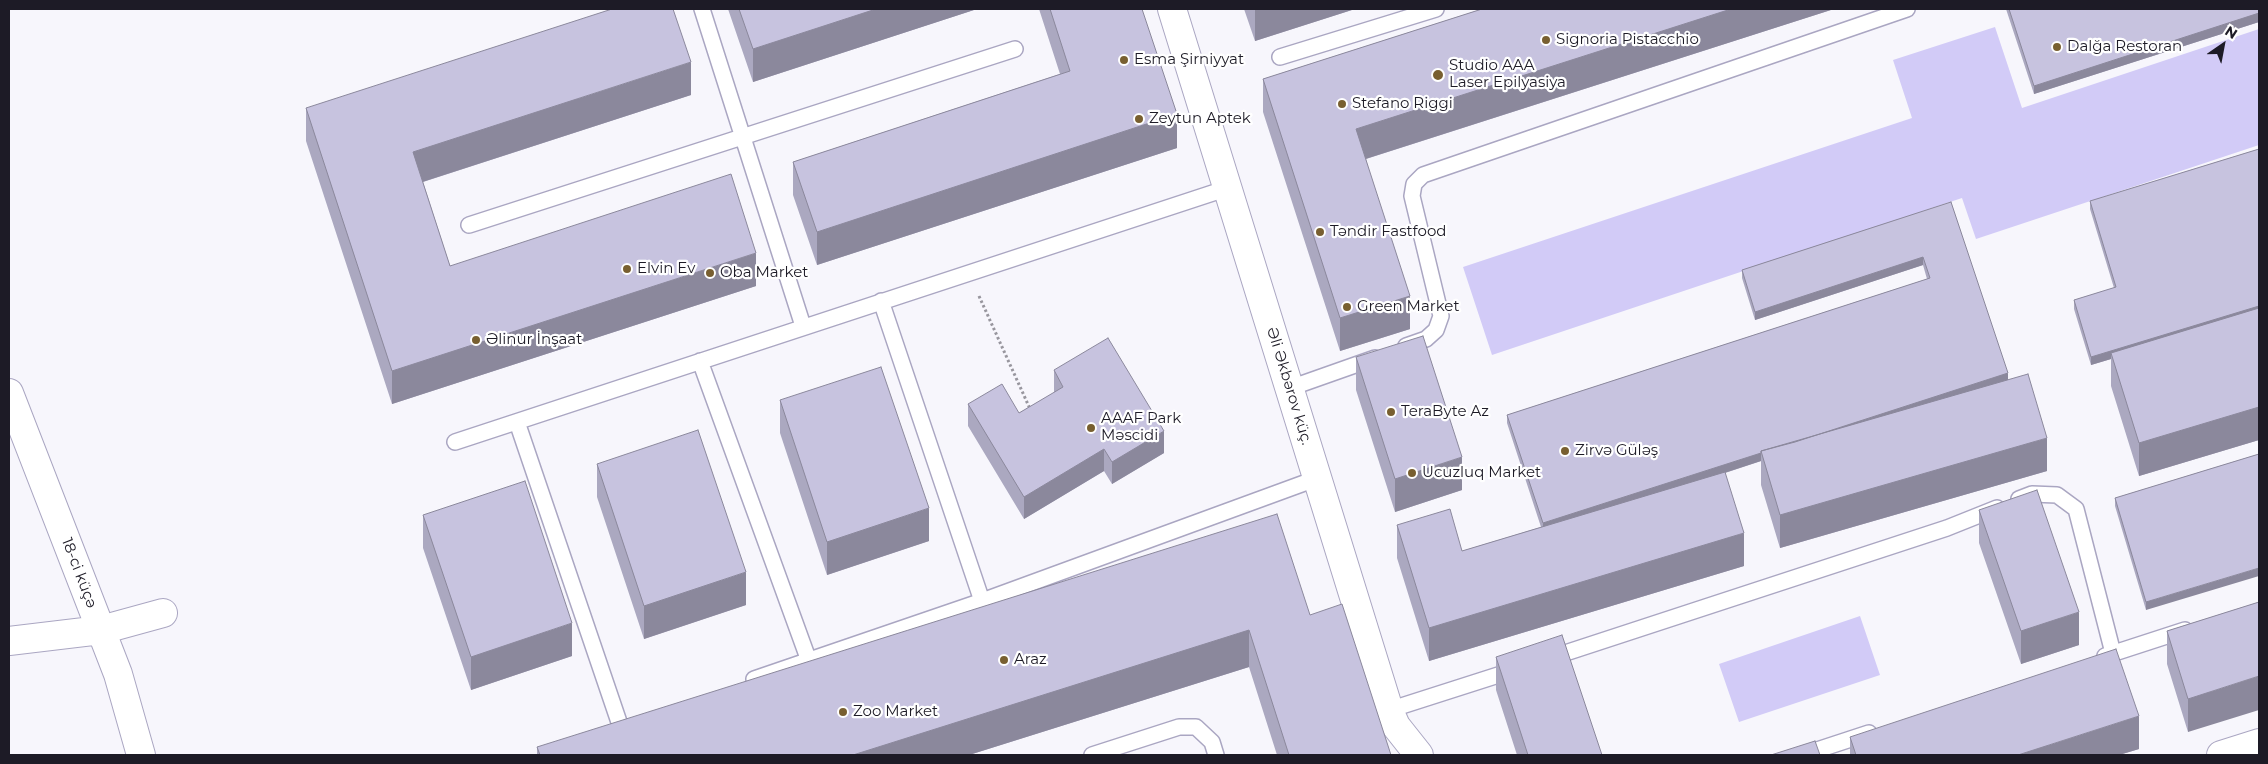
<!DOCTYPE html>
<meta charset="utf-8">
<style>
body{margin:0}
#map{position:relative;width:2268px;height:764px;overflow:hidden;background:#f7f6fc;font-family:Montserrat,sans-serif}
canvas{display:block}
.frame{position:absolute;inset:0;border:10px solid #1d1b26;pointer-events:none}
.north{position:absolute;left:2198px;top:20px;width:50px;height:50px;-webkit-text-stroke:4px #fff;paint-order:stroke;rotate:33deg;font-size:14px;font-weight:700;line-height:20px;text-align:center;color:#1d1b26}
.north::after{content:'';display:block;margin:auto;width:18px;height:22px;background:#1d1b26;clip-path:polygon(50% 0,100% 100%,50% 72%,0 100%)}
</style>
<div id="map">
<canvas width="2268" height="764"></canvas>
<div class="frame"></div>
<div class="north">N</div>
</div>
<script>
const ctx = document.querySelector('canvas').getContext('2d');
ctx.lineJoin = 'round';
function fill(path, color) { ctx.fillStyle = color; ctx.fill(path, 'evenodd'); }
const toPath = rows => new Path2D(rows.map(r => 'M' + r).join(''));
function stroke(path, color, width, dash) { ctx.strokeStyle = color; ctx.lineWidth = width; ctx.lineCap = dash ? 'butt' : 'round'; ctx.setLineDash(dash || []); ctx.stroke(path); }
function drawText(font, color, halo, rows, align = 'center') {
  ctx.font = font + ' Montserrat,sans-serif'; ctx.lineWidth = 4.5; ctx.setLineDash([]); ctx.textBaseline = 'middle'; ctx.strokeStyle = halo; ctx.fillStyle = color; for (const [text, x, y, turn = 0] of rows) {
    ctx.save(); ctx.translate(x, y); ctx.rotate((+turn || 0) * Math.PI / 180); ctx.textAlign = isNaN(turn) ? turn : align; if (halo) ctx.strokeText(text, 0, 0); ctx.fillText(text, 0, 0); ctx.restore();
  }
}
fill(toPath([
 [1995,27,2022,108,2259,29,2259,145,1976,239,1962,198,1492,355,1463,267,1912,118,1893,60],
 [1860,616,1880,675,1739,722,1719,664]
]), '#d2cbf7');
const lane = toPath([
 [702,9,803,326],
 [1280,57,1436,9],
 [469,225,1015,49],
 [881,301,982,601],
 [1406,346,1426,339,1436,330,1441,316,1412,196,1414,184,1423,175,1907,9],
 [700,361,809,661],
 [1290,388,1375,358],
 [517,422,620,725],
 [455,442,1228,188],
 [2019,499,2032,494,2057,495,2076,509,2113,653],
 [2105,656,2185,630],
 [1550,658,1947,528,1997,508],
 [754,679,982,601,1318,478],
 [1389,710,1514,670],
 [1092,755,1179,727,1196,727,1212,742,1216,755],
 [1802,755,1869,733]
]);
const street = toPath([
 [1172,9,1389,710,1396,726,1419,755],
 [9,393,118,674,141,755],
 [9,641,101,630,163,613],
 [2221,755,2259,743]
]);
stroke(lane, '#aaa6c2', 18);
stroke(street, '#aaa6c2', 30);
stroke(toPath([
 [979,296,1031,411]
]), '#98969e', 3, [2.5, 2.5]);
stroke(lane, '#fff', 15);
stroke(street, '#fff', 28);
fill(toPath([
 [728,9,977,9,753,82],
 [1039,9,1142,9,1177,148,817,265,793,195,793,162,1060,74],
 [1244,9,1355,9,1255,41],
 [1482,9,1834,9,1366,159,1410,329,1340,351,1263,112,1263,79],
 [2006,9,2259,9,2259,22,2034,94],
 [691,95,423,182,450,266,756,286,392,404,306,141,306,108],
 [2259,149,2259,440,2139,476,2111,386,2111,359,2091,365,2074,309,2074,300,2114,288,2090,209,2090,201],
 [1951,202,2008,380,2047,471,1780,548,1761,485,1761,461,1725,473,1744,566,1429,661,1397,558,1397,525,1462,551,1541,527,1507,423,1507,415,1927,279,1923,265,1755,320,1742,278,1742,270],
 [1356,357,1462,490,1395,512,1356,390],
 [1054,370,1164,453,1112,484,1104,471,1024,519,968,426,968,404,1019,413,1054,393],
 [780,400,929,541,827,575,780,433],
 [2259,454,2146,610,2115,506,2115,498],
 [597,464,746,605,644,639,597,497],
 [1979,510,2079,645,2021,664,1979,543],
 [423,515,572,656,471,690,423,548],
 [2259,602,2188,732,2167,664,2167,631],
 [1310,615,1391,755,1277,755,1249,667,969,755,537,755,537,747],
 [1496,657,1602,755,1517,755,1496,690],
 [1850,737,2139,749,2119,755,1850,755]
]), '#aba8c0');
fill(toPath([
 [876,9,977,9,753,82,753,49],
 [1255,9,1355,9,1255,41],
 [1731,9,1834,9,1356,162,1356,129],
 [2259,13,2259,22,2034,94,2034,86],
 [691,62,691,95,413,185,413,152],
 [1177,114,1177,148,817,265,817,232],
 [756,253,756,286,392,404,392,371],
 [1923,257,1923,265,1755,320,1755,312],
 [1410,296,1410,329,1340,351,1340,318],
 [2259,306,2259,314,2111,353,2111,359,2091,365,2091,357],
 [2008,373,2008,381,1761,453],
 [2259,407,2259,440,2139,476,2139,443],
 [1164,431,1164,453,1112,484,1112,462],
 [2047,438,2047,471,1780,548,1780,515],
 [1104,449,1104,471,1024,519,1024,497],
 [1761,453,1761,461,1543,532,1543,523],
 [1462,457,1462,490,1395,512,1395,479],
 [929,508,929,541,827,575,827,542],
 [1744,533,1744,566,1429,661,1429,628],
 [2259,568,2259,576,2146,610,2146,602],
 [746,572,746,605,644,639,644,606],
 [2079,612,2079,645,2021,664,2021,631],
 [572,623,572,656,471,690,471,657],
 [1249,630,1249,667,969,755,853,755],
 [2259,676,2259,710,2188,732,2188,699],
 [2139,716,2139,749,2119,755,2018,755]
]), '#8b889c');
const building = toPath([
 [612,9,673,9,691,62,413,152,450,266,731,174,756,253,392,371,306,108,612,9],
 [739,9,876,9,753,49,739,9],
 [1050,9,1142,9,1177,114,817,232,793,162,1070,71,1050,9],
 [1482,9,1731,9,1356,129,1410,296,1340,318,1263,79,1482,9],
 [2009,9,2259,9,2259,13,2034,86,2009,9],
 [2259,149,2259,306,2091,357,2074,300,2116,287,2090,201,2259,149],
 [1951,202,2008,373,1795,442,1761,451,1761,453,1543,523,1507,415,1930,278,1923,257,1755,312,1742,270,1951,202],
 [2259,308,2259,407,2139,443,2111,353,2259,308],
 [1423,336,1462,457,1395,479,1356,357,1423,336],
 [1108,338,1164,431,1112,462,1104,449,1024,497,968,404,1002,384,1019,413,1063,387,1054,370,1108,338],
 [881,367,929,508,827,542,780,400,881,367],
 [2028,374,2047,438,1780,515,1761,451,2028,374],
 [698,430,746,572,644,606,597,464,698,430],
 [2259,454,2259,568,2146,602,2115,498,2259,454],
 [1725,472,1744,533,1429,628,1397,525,1450,509,1462,551,1725,472],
 [525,481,572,623,471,657,423,515,525,481],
 [2037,490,2079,612,2021,631,1979,510,2037,490],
 [1277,514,1310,615,1342,604,1391,755,1289,755,1249,630,853,755,540,755,537,747,1277,514],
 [2259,602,2259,676,2188,699,2167,631,2259,602],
 [1562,635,1602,755,1528,755,1496,657,1562,635],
 [2116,649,2139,716,2018,755,1856,755,1850,737,2116,649],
 [1815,741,1820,755,1771,755,1815,741]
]);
fill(building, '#c7c3df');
stroke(building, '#8b889c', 1);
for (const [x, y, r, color] of [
 [1546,40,5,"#785f30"],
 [2057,47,5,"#785f30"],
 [1124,60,5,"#785f30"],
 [1438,75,6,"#785f30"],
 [1342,104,5,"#785f30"],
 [1139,119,5,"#785f30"],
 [1320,232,5,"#785f30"],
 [627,269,5,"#785f30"],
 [710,273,5,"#785f30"],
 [1347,307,5,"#785f30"],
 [476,340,5,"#785f30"],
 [1391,412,5,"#785f30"],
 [1091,428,5,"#785f30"],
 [1565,451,5,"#785f30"],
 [1412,473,5,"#785f30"],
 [1004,660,5,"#785f30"],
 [843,712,5,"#785f30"]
]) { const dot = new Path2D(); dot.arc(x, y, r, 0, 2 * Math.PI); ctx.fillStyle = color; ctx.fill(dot); stroke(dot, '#fff', 2); }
drawText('15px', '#1d1b26', '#fff', [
 ["Signoria Pistacchio",1556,40],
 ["Dalğa Restoran",2067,47],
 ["Esma Şirniyyat",1134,60],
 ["Studio AAA",1449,66],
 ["Laser Epilyasiya",1449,83],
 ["Stefano Riggi",1352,104],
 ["Zeytun Aptek",1149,119],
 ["Təndir Fastfood",1330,232],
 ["Elvin Ev",637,269],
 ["Oba Market",720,273],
 ["Green Market",1357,307],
 ["Əlinur İnşaat",486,340],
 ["TeraByte Az",1401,412],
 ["AAAF Park",1101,419],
 ["Məscidi",1101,436],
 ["Zirvə Güləş",1575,451],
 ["Ucuzluq Market",1422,473],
 ["Araz",1014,660],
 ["Zoo Market",853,712]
], 'left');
drawText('15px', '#1d1b26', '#fff', [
 ["Əli Əkbərov küç.",1289,386,73],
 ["18-ci küçə",79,573,69]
]);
</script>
